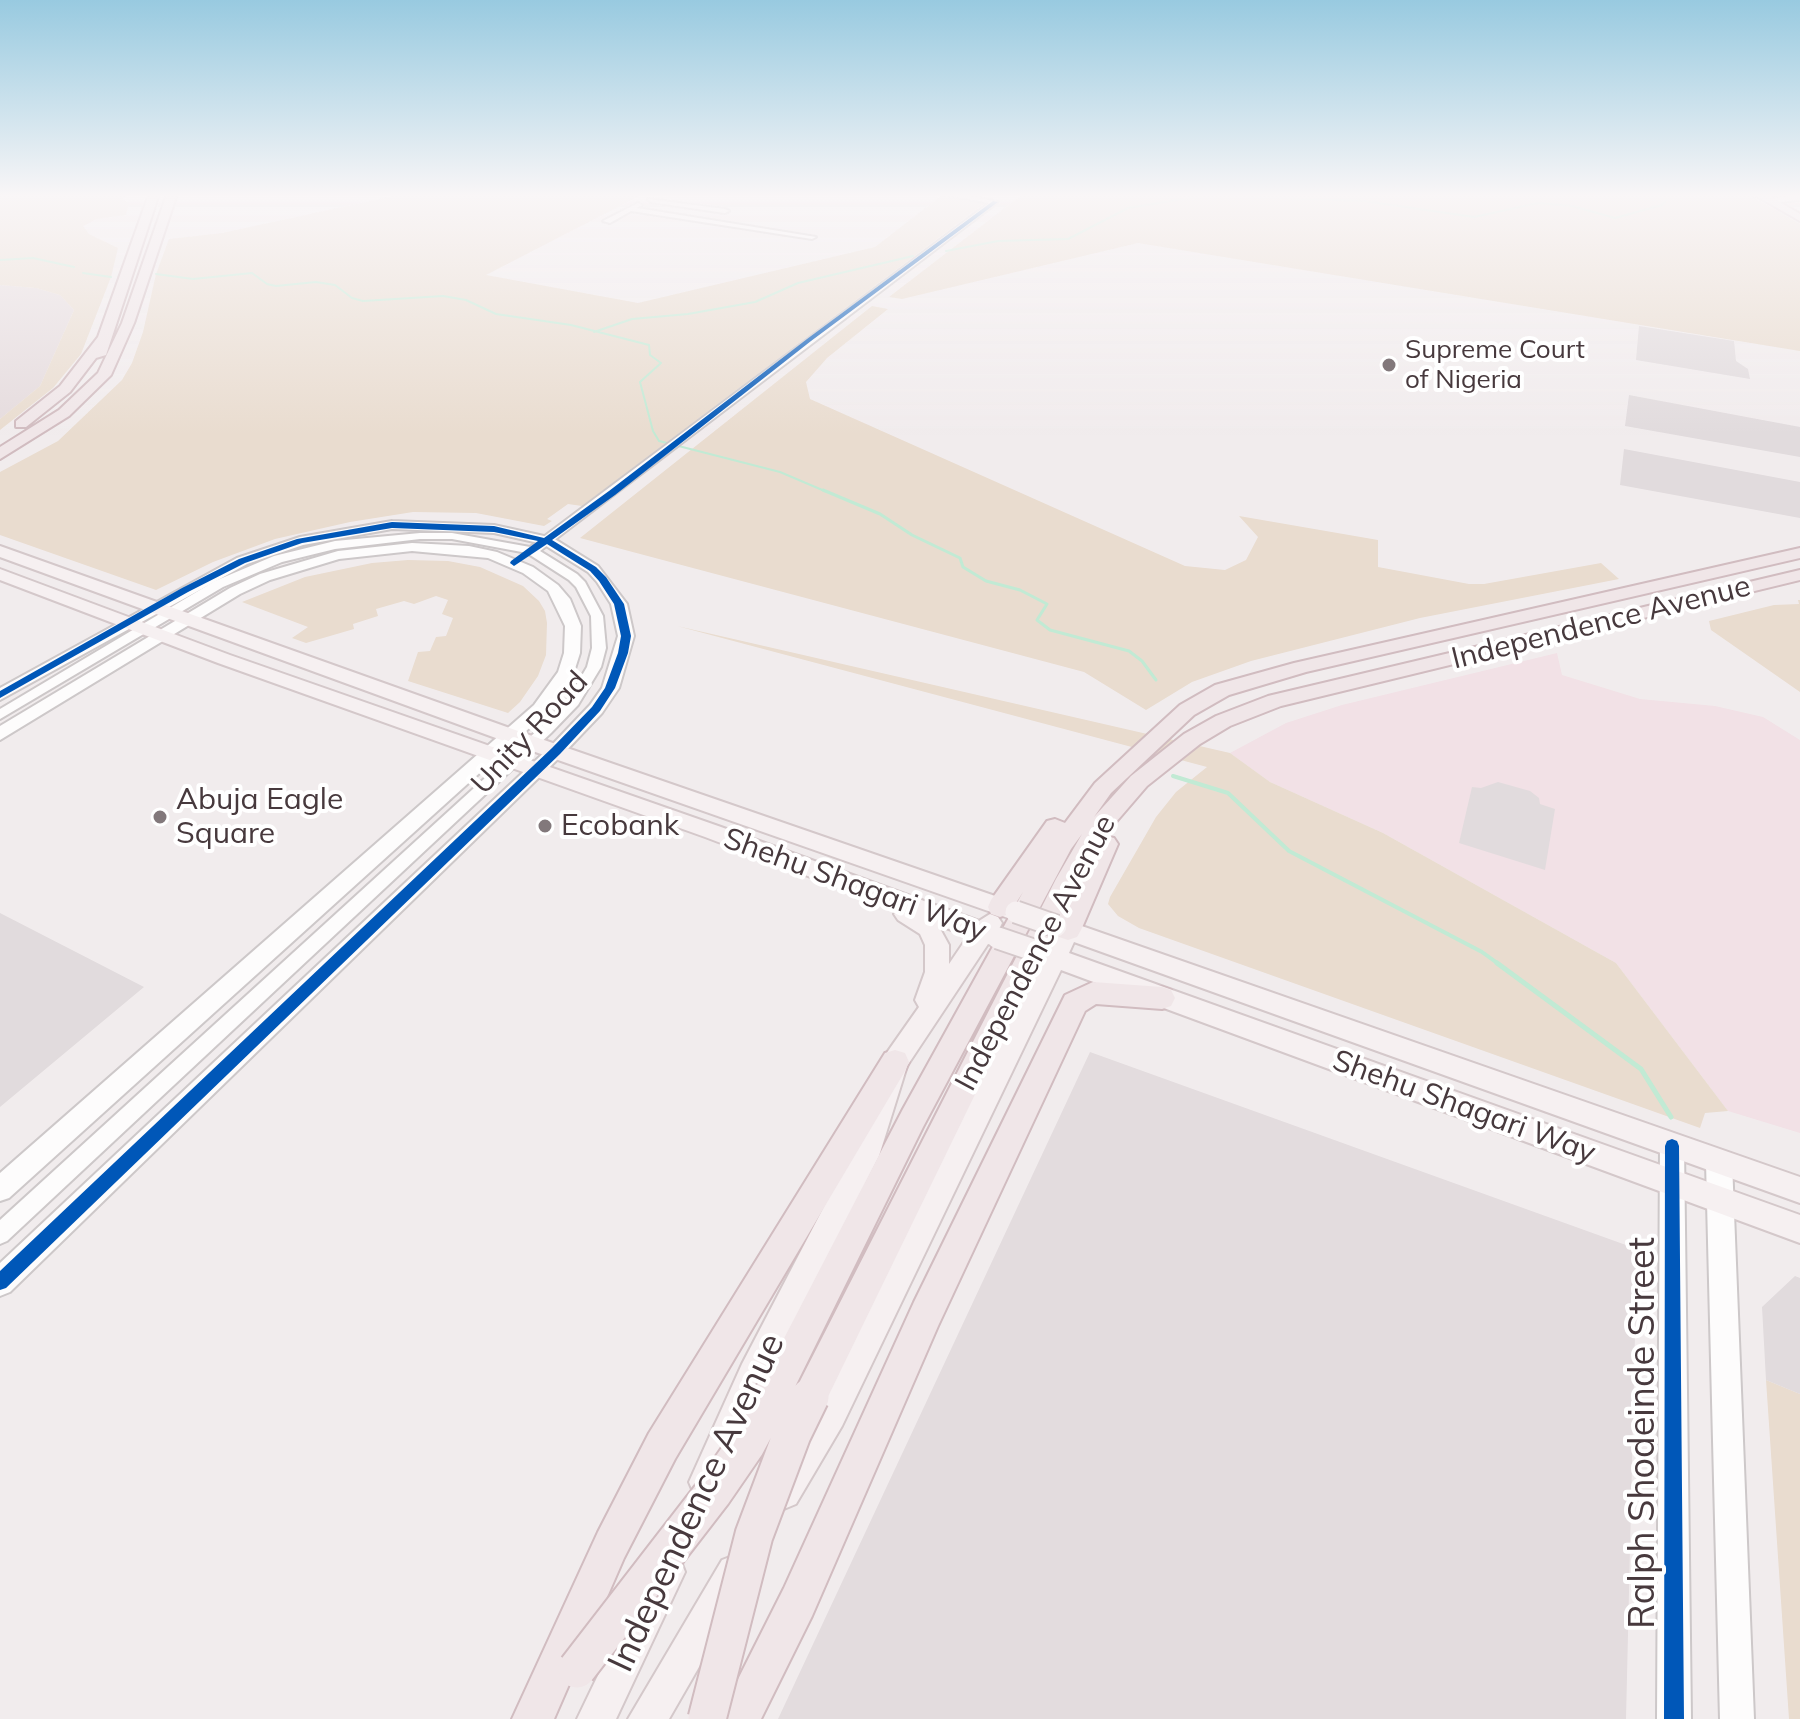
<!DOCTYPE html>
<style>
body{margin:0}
canvas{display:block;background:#f1eced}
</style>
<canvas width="1800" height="1719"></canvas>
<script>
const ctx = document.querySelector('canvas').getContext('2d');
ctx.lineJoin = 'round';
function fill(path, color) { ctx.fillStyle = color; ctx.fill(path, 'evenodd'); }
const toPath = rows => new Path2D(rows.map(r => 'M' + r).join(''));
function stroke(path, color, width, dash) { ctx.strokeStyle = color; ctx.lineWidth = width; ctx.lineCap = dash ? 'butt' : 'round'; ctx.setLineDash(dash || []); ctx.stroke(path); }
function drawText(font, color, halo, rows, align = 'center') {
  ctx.font = font + ' Mulish,sans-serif'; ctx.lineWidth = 8; ctx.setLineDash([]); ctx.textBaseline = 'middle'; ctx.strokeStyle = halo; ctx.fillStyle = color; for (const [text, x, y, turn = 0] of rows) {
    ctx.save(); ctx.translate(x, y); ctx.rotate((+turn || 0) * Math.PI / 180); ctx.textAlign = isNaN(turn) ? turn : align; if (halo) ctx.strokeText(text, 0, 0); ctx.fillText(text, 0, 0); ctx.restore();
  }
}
fill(toPath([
 [0,285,36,288,60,295,74,310,40,386,0,419]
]), '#e5dbdd');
fill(toPath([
 [1557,653,1562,675,1640,699,1715,706,1763,717,1800,740,1800,1133,1728,1111,1616,963,1383,833,1270,782,1230,753,1286,723,1342,705]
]), '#f2e1e6');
fill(toPath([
 [1090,1052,1637,1249,1626,1719,778,1719]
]), '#e3dcde');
fill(toPath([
 [0,194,127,194,122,199,129,203,126,215,97,219,83,226,89,234,118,248,111,277,81,354,53,388,0,430,0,419,40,386,74,310,60,295,36,288,0,285],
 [403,194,643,194,486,275,638,303,875,247,941,196,985,203,582,506,568,504,547,519,552,521,544,526,476,513,413,512,350,522,275,539,213,562,156,590,0,535,0,472,58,441,122,380,132,363,143,332,156,274,169,239,222,233],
 [1023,194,1748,194,1800,224,1800,351,1138,243,902,299,889,297],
 [872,306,888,309,827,358,806,382,810,399,1185,566,1225,570,1246,560,1258,537,1239,516,1378,540,1378,567,1469,584,1484,584,1601,563,1619,579,1420,618,1251,661,1192,682,1146,710,1084,672,580,538],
 [408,560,448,561,480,567,523,586,539,601,545,611,547,623,546,655,538,676,520,702,508,713,408,681,418,652,430,651,436,637,446,636,453,618,442,614,448,600,436,596,414,604,404,601,376,609,378,616,353,624,354,629,306,643,292,638,308,627,242,602,305,577,372,563],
 [1798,600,1800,600,1800,692,1711,630,1709,621,1774,605,1799,604],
 [677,626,1230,753,1270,782,1383,833,1616,963,1728,1111,1705,1113,1700,1128,1139,928,1118,916,1108,904,1110,897,1156,817,1176,792,1207,767],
 [1766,1380,1800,1394,1800,1719,1789,1719]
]), '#e9dccf');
fill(toPath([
 [1639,326,1734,341,1736,361,1748,369,1750,379,1636,360],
 [1629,395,1800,427,1800,457,1625,426],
 [1624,449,1800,482,1800,518,1620,485],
 [1498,782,1530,791,1539,798,1540,804,1555,809,1545,870,1459,843,1472,787,1481,788],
 [0,913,144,987,0,1107],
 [1795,1276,1800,1278,1800,1394,1766,1380,1762,1307]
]), '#e1dbdd');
stroke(toPath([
 [946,251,998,241,1068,239,1128,208,1207,195,1364,201,1474,217,1538,203,1572,206,1615,218,1662,205,1671,194],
 [0,260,33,258,74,267],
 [83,273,111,277],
 [156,274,193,279,252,273,267,284,276,286,316,282,335,285,352,298,363,301,443,296,466,300,496,314,571,325,649,345,650,355,661,363,640,382,653,431,659,441,780,472,827,492],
 [594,332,632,319,688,314,755,302,798,283,913,256]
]), '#c1ead4', 2);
stroke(toPath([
 [823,490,880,514,912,535,960,558,963,567,986,581,1020,590,1047,604,1037,620,1050,630,1129,651,1142,661,1156,680]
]), '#c1ead4', 3);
stroke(toPath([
 [1173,776,1228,793,1289,851,1482,952,1500,965]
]), '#c1ead4', 4);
stroke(toPath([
 [1497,963,1641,1069,1671,1117]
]), '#c1ead4', 5);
const minor = toPath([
 [942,194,959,194,998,202,540,551,577,574,585,582,603,616,606,648,601,667,578,705,551,733,7,1241,0,1244,0,1220,541,727,568,699,587,667,592,648,591,616,576,587,569,580,527,553,452,539,420,539,335,549,282,562,223,587,0,719,0,709,215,581,274,556,335,541,420,533,452,533,530,547,989,203,942,194],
 [648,199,725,209,729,211,725,213,650,202,648,199],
 [638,203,642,205,637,208,816,237,812,239,631,211,610,223,603,221,638,203]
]);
const tertiary = toPath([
 [1800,194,1800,200,1770,203,1766,200,1800,194],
 [392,521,494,525,553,538,598,566,627,604,634,636,619,688,602,713,562,755,10,1292,0,1296,0,1263,550,747,590,705,602,688,618,636,611,604,597,582,588,572,543,544,494,533,392,529,303,545,247,564,0,700,0,688,237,558,300,537,392,521],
 [412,543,469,546,497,552,533,567,558,585,570,599,581,626,580,653,574,672,546,713,9,1198,0,1201,0,1173,534,705,558,672,564,653,565,626,548,591,523,573,488,558,412,551,339,559,270,580,240,594,0,740,0,726,230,588,260,574,338,551,412,543],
 [1672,1135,1681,1138,1684,1146,1691,1719,1657,1719,1660,1146,1663,1138,1672,1135],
 [1719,1150,1728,1154,1732,1162,1754,1719,1720,1719,1706,1162,1710,1154,1719,1150]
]);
const secondary = toPath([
 [0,546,518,731,1024,906,1027,912,1024,918,1016,921,1008,918,504,741,0,557,0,546],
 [0,569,230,655,721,827,979,921,990,914,998,917,1002,923,999,929,1006,932,1010,938,1006,944,998,947,988,944,907,1066,879,1156,764,1386,718,1494,706,1499,694,1494,689,1482,742,1364,852,1153,886,1054,919,1007,915,1000,925,972,925,945,920,934,898,920,894,914,897,910,705,837,218,663,0,580,0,569],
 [938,925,968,936,949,964,949,945,938,925],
 [1056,917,1800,1177,1800,1203,1074,942,1069,953,1800,1215,1800,1243,1061,970,842,1426,796,1504,784,1509,772,1504,767,1492,772,1480,820,1404,1040,962,1033,954,1037,947,1048,946,1054,935,1048,932,1044,926,1048,920,1056,917],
 [667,1554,680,1559,685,1572,616,1719,577,1719,654,1559,667,1554],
 [735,1555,748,1560,753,1573,669,1719,628,1719,722,1560,735,1555]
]);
const primary = toPath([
 [149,194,159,194,106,355,96,358,70,392,26,427,16,427,16,421,60,386,98,337,149,194],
 [167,194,177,194,134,323,111,375,69,416,0,459,0,447,59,410,98,373,122,323,167,194],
 [1753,194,1766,194,1800,214,1800,221,1753,194],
 [1800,548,1800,558,1306,672,1229,695,1194,715,1111,793,1094,817,1131,776,1184,734,1216,716,1268,696,1800,570,1800,580,1281,706,1230,726,1200,744,1147,786,1104,836,1114,838,1118,844,1081,930,1077,937,1068,940,1059,937,1055,930,822,1409,810,1415,798,1409,792,1397,798,1385,1056,879,1082,834,1071,849,923,1127,789,1399,777,1404,765,1399,760,1387,765,1375,903,1109,1023,892,1009,914,1000,917,991,914,988,907,991,900,1047,821,1055,819,1065,823,1095,783,1180,705,1215,685,1294,663,1800,548],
 [1093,982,1162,987,1171,990,1175,998,1171,1006,1162,1009,1096,1004,1085,1011,938,1326,812,1616,761,1719,718,1719,784,1588,914,1302,1065,995,1093,982],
 [895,1050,905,1053,909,1062,905,1071,675,1459,624,1558,554,1719,512,1719,598,1532,649,1433,885,1053,895,1050]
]);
stroke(minor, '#cdc8c9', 4);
stroke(tertiary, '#cdc8c9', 4);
stroke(secondary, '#d4c8ca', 4);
stroke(primary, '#d1bcc0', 4);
fill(minor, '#fdfcfc');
fill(tertiary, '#fdfcfc');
fill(secondary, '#f6f0f1');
fill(primary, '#f0e6e8');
const secondaryBridge = toPath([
 [1016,912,1056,926],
 [998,938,1045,954]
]);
const primaryBridge = toPath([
 [577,1669,713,1493,746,1445,777,1387],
 [707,1719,754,1535,792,1434,810,1397]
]);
stroke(secondaryBridge, '#d4c8ca', 25, []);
stroke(primaryBridge, '#d1bcc0', 41, []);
stroke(secondaryBridge, '#f6f0f1', 21);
stroke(primaryBridge, '#f0e6e8', 37);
fill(toPath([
 [993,201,998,202,811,341,615,495,552,540,596,567,606,577,624,604,631,636,628,653,615,688,600,711,560,754,6,1288,0,1290,0,1271,552,748,592,707,605,688,618,653,621,636,614,604,599,581,590,571,547,544,514,566,510,563,511,561,538,541,494,532,392,528,302,543,245,563,188,592,0,698,0,691,182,588,239,559,297,539,392,522,494,526,544,538,609,491,807,339,993,201],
 [1672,1139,1677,1141,1679,1146,1684,1719,1664,1719,1665,1146,1667,1141,1672,1139]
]), '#0057b8');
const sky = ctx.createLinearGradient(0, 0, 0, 435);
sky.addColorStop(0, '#98cae0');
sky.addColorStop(0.45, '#f9f6f7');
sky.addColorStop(1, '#f9f6f700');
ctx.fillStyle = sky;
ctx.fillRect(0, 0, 1800, 435);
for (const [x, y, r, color] of [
 [1389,365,8,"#82787b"],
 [160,817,8,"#82787b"],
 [545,826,8,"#82787b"]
]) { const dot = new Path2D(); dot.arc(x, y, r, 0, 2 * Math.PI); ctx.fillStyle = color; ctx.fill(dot); stroke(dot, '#fff', 3); }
drawText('26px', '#47393d', '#fff', [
 ["Supreme Court",1405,350],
 ["of Nigeria",1405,380]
], 'left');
drawText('30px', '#47393d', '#fff', [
 ["Independence Avenue",1601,623,-14],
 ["Unity Road",530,733,-47],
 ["Shehu Shagari Way",855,885,20],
 ["Independence Avenue",1036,953,-62],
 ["Shehu Shagari Way",1464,1107,20]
]);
drawText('30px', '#47393d', '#fff', [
 ["Abuja Eagle",176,800],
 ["Square",176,834],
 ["Ecobank",561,826]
], 'left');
drawText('36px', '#47393d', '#fff', [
 ["Ralph Shodeinde Street",1643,1433,-90],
 ["Independence Avenue",697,1503,-65]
]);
</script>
